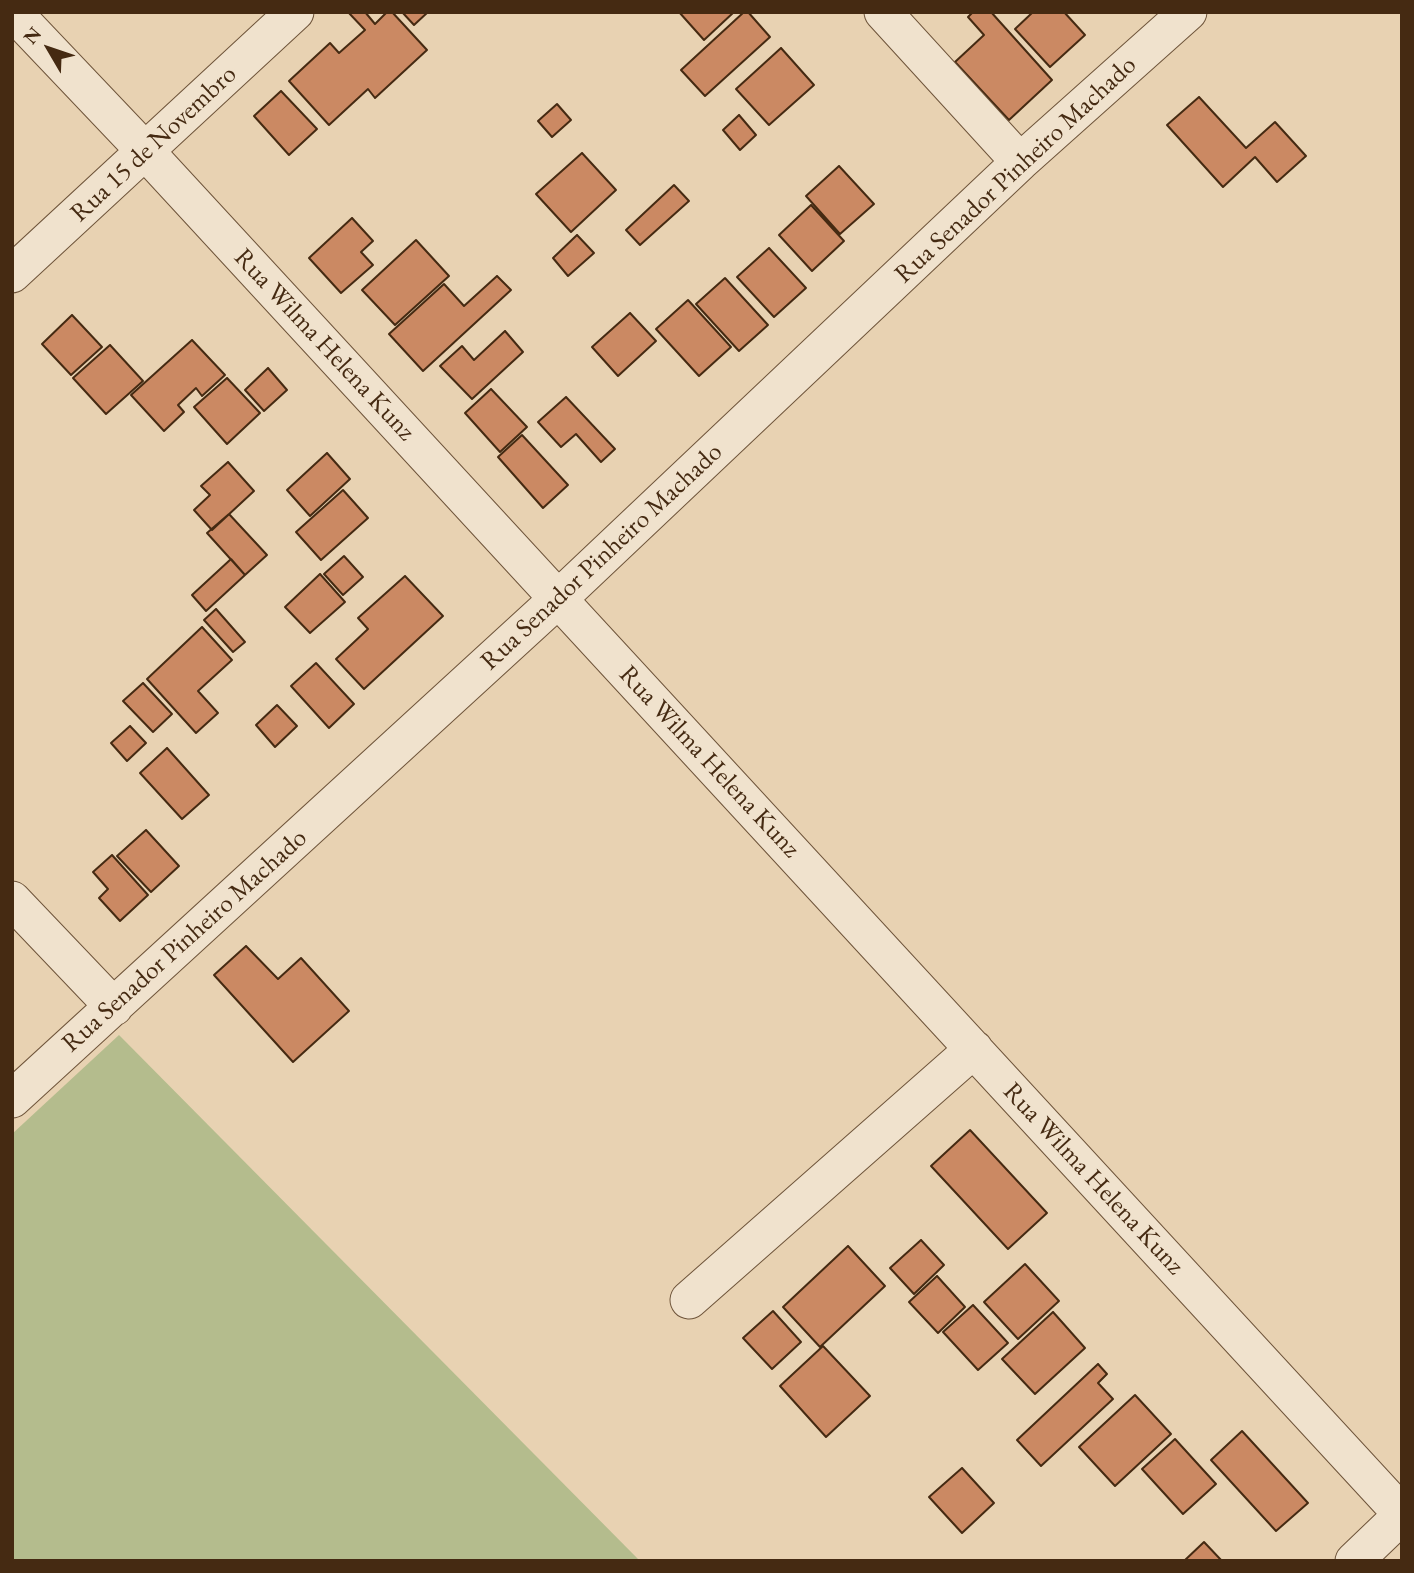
<!DOCTYPE html>
<style>
body{margin:0}
#map{position:relative;width:1414px;height:1573px;overflow:hidden;background:#e8d2b2;font-family:"EB Garamond",serif}
canvas{display:block}
.frame{position:absolute;inset:0;border:14px solid #452a12;pointer-events:none}
.north{position:absolute;left:14px;top:14px;width:70px;height:70px;-webkit-text-stroke:5px #f0e2cd;paint-order:stroke;rotate:309deg;font-size:19px;font-weight:700;line-height:28px;text-align:center;color:#452a12}
.north::after{content:'';display:block;margin:auto;width:24px;height:32px;background:#452a12;clip-path:polygon(50% 0,100% 100%,50% 72%,0 100%)}
</style>
<div id="map">
<canvas width="1414" height="1573"></canvas>
<div class="frame"></div>
<div class="north">N</div>
</div>
<script>
const ctx = document.querySelector('canvas').getContext('2d');
ctx.lineJoin = 'round';
function fill(path, color) { ctx.fillStyle = color; ctx.fill(path, 'evenodd'); }
const toPath = rows => new Path2D(rows.map(r => 'M' + r).join(''));
function stroke(path, color, width, dash) { ctx.strokeStyle = color; ctx.lineWidth = width; ctx.lineCap = dash ? 'butt' : 'round'; ctx.setLineDash(dash || []); ctx.stroke(path); }
function drawText(font, color, halo, rows, align = 'center') {
  ctx.font = font + ' "EB Garamond",serif'; ctx.lineWidth = 5; ctx.setLineDash([]); ctx.textBaseline = 'middle'; ctx.strokeStyle = halo; ctx.fillStyle = color; for (const [text, x, y, turn = 0] of rows) {
    ctx.save(); ctx.translate(x, y); ctx.rotate((+turn || 0) * Math.PI / 180); ctx.textAlign = isNaN(turn) ? turn : align; if (halo) ctx.strokeText(text, 0, 0); ctx.fillText(text, 0, 0); ctx.restore();
  }
}
fill(toPath([
 [119,1035,640,1561,12,1561,12,1134]
]), '#b4bc8d');
const building = toPath([
 [348,12,365,12,375,24,387,12,392,12,427,50,375,98,368,89,329,125,289,81,330,43,339,53,365,30,348,12],
 [402,12,428,12,414,25,402,12],
 [679,12,734,12,704,40,679,12],
 [744,12,748,12,770,37,705,96,681,70,744,12],
 [973,12,991,12,1052,80,1009,120,955,62,984,35,968,17,973,12],
 [1033,12,1064,12,1085,35,1050,67,1015,29,1033,12],
 [781,48,814,85,769,125,736,89,781,48],
 [281,91,317,129,289,155,254,116,281,91],
 [1199,97,1246,148,1275,122,1306,156,1277,182,1255,157,1223,187,1167,125,1199,97],
 [557,104,571,120,552,137,538,121,557,104],
 [739,115,756,135,740,150,723,130,739,115],
 [582,153,616,190,571,232,536,194,582,153],
 [839,166,874,204,840,234,806,196,839,166],
 [674,185,689,201,640,245,626,230,674,185],
 [811,205,844,241,812,271,779,235,811,205],
 [352,218,373,241,361,252,373,265,341,293,309,258,352,218],
 [577,235,594,253,568,276,553,258,577,235],
 [416,240,449,276,395,325,362,290,416,240],
 [769,248,806,288,774,317,737,277,769,248],
 [497,276,511,290,423,371,389,334,444,284,464,306,497,276],
 [725,278,768,325,739,351,696,304,725,278],
 [688,300,731,347,699,376,656,329,688,300],
 [630,313,656,341,618,376,592,347,630,313],
 [72,315,102,347,71,375,42,344,72,315],
 [505,331,523,352,472,399,440,366,462,346,474,360,505,331],
 [192,340,225,375,202,396,196,388,178,405,184,412,164,431,131,395,192,340],
 [110,345,143,381,106,414,73,378,110,345],
 [268,368,287,390,264,411,245,390,268,368],
 [227,378,260,413,227,444,194,407,227,378],
 [491,389,527,427,500,452,465,413,491,389],
 [566,397,615,449,601,462,576,434,561,447,538,422,566,397],
 [522,435,568,485,543,508,498,457,522,435],
 [327,453,350,479,310,516,287,490,327,453],
 [228,462,254,491,212,530,194,510,210,495,201,486,228,462],
 [343,490,368,518,321,560,296,532,343,490],
 [229,514,267,555,245,575,207,533,229,514],
 [344,556,363,577,343,595,324,574,344,556],
 [231,559,245,575,206,611,192,595,231,559],
 [320,574,345,602,310,633,285,607,320,574],
 [405,576,443,616,364,689,336,659,368,629,358,618,405,576],
 [216,609,245,642,233,652,204,620,216,609],
 [202,627,232,660,198,691,218,713,196,733,147,679,202,627],
 [316,663,354,704,329,728,291,686,316,663],
 [143,683,172,714,153,732,123,701,143,683],
 [277,705,297,726,275,747,256,725,277,705],
 [130,726,146,743,127,761,111,743,130,726],
 [167,748,209,795,182,819,140,773,167,748],
 [146,830,179,866,151,892,117,856,146,830],
 [112,855,148,895,120,921,99,898,108,889,93,872,112,855],
 [246,946,278,979,301,958,349,1011,293,1062,214,975,246,946],
 [970,1130,1047,1213,1008,1249,931,1166,970,1130],
 [921,1240,944,1265,914,1294,890,1268,921,1240],
 [848,1246,885,1286,820,1347,783,1307,848,1246],
 [1025,1264,1059,1301,1018,1339,984,1302,1025,1264],
 [937,1276,965,1307,938,1333,909,1302,937,1276],
 [973,1305,1008,1343,978,1370,943,1332,973,1305],
 [773,1311,801,1342,772,1369,743,1338,773,1311],
 [1053,1312,1085,1348,1035,1394,1002,1359,1053,1312],
 [823,1346,870,1396,826,1437,780,1386,823,1346],
 [1098,1364,1107,1374,1098,1383,1113,1399,1041,1466,1017,1440,1098,1364],
 [1135,1395,1171,1434,1115,1486,1079,1447,1135,1395],
 [1242,1431,1308,1503,1276,1531,1211,1460,1242,1431],
 [1175,1439,1216,1484,1183,1514,1142,1469,1175,1439],
 [962,1468,994,1503,962,1533,929,1497,962,1468],
 [1204,1542,1222,1561,1184,1561,1204,1542]
]);
fill(building, '#cb8963');
stroke(building, '#452a12', 2);
const minor = toPath([
 [13,12,146,152,1402,1514],
 [883,12,1020,162],
 [12,274,295,12],
 [12,900,114,1007],
 [12,1099,558,599,1020,162,1188,12],
 [689,1300,974,1049],
 [1354,1561,1402,1515]
]);
stroke(minor, '#6e543a', 39);
stroke(minor, '#f0e2cd', 37);
drawText('26px', '#452a12', '#f0e2cd', [
 ["Rua 15 de Novembro",154,144,-43],
 ["Rua Senador Pinheiro Machado",1016,170,-43],
 ["Rua Wilma Helena Kunz",324,345,47],
 ["Rua Senador Pinheiro Machado",602,557,-43],
 ["Rua Wilma Helena Kunz",709,762,47],
 ["Rua Senador Pinheiro Machado",185,941,-42],
 ["Rua Wilma Helena Kunz",1093,1179,47]
]);
</script>
